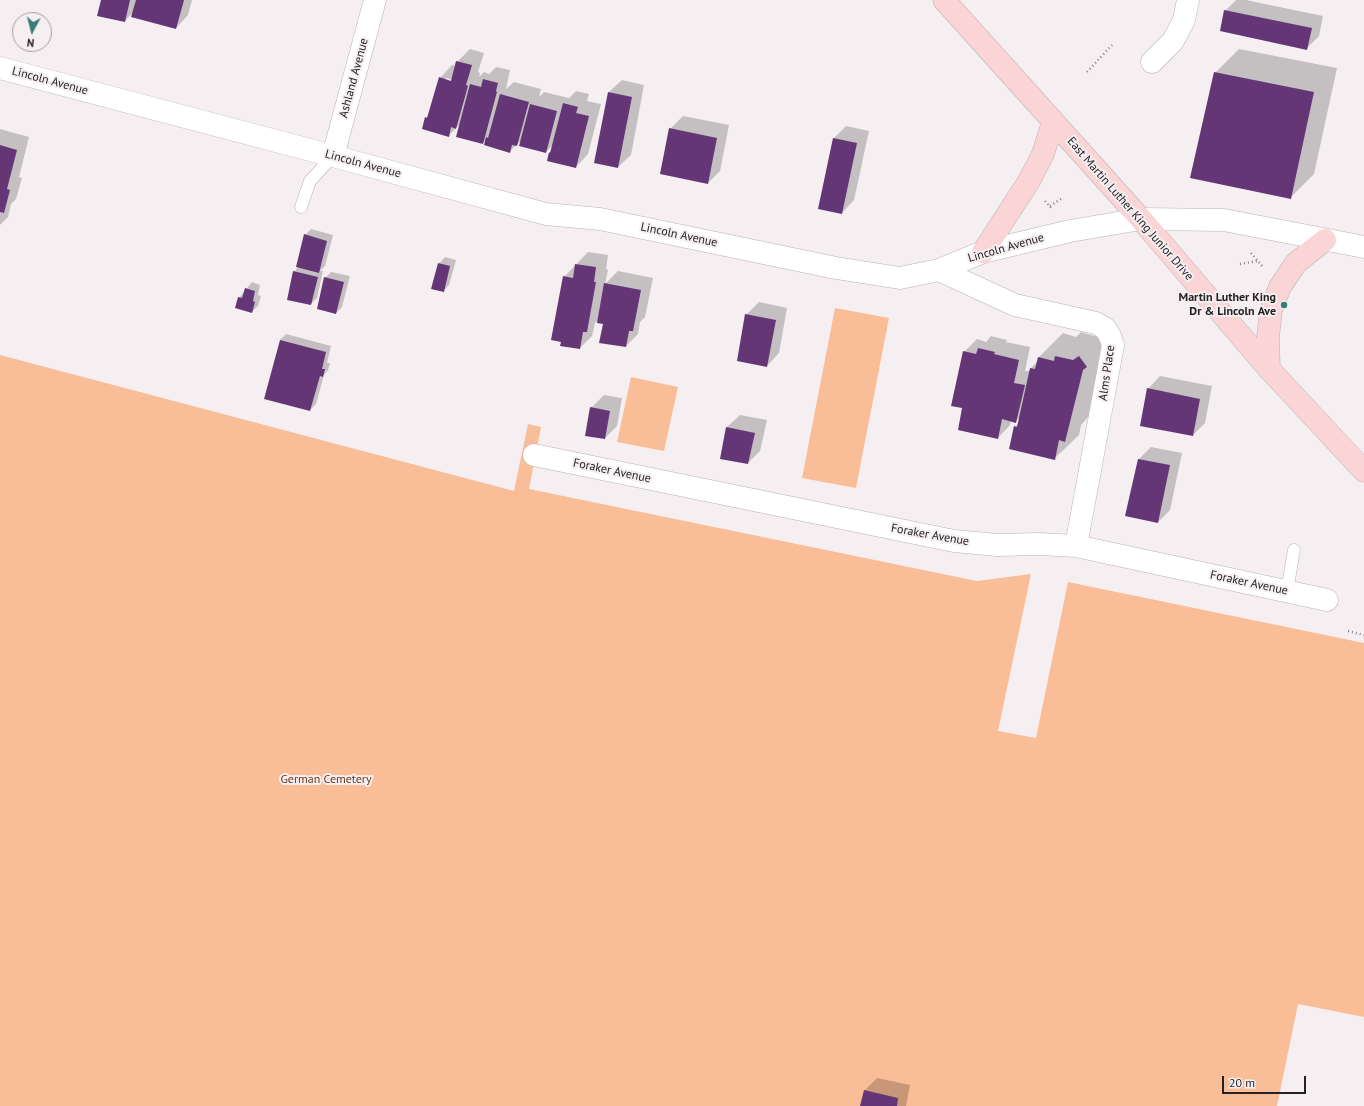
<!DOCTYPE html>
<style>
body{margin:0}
#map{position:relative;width:1364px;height:1106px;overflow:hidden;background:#f6eff2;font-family:"PT Sans",sans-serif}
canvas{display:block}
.north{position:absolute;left:12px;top:12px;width:40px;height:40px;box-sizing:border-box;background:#f6eff2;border:1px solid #a29d9f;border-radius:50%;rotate:187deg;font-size:11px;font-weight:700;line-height:16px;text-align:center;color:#242223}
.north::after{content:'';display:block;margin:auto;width:14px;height:18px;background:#367d75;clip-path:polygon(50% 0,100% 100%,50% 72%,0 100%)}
.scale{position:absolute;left:1222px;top:1076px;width:84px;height:18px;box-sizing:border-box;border:2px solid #242223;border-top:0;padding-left:5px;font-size:12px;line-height:14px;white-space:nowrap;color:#242223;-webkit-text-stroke:3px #f6eff2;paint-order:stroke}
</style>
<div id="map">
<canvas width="1364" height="1106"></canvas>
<div class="north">N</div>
<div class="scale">20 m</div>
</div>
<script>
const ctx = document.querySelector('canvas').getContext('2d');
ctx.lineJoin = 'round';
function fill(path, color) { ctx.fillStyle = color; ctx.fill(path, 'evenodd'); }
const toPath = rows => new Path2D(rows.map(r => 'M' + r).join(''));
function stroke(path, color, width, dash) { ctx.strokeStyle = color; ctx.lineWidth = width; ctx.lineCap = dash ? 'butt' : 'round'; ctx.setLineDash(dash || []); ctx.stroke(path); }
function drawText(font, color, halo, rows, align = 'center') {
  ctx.font = font + ' "PT Sans",sans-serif'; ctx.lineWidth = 4; ctx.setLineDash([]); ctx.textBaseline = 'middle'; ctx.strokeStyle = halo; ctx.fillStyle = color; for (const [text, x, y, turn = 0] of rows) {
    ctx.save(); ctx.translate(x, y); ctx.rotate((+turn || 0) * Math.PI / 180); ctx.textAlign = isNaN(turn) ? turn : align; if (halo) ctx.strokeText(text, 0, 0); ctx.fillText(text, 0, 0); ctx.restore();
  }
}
fill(toPath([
 [835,308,889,318,856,488,802,478],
 [0,355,514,491,528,424,541,427,529,489,977,581,1031,574,998,731,1036,738,1068,582,1364,643,1364,1017,1298,1004,1277,1106,0,1106],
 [631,377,678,387,664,451,617,442]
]), '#f9bd97');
fill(toPath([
 [102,0,192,0,188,15,176,28,133,12,125,21],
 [1236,0,1246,0,1323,16,1319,36,1307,48,1225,11],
 [470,49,484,53,478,72,480,73,479,77,484,72,489,74,496,67,510,70,506,89,514,82,541,89,539,97,544,92,569,98,576,91,589,94,587,101,601,104,588,154,576,167,554,144,546,152,522,140,510,151,486,140,483,143,461,123,449,135,426,118,429,115,440,78,452,65,456,66,457,62],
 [446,78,456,81,456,83,446,80],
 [1239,49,1337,68,1314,174,1290,198,1215,73],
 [622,80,644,85,631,155,618,167,609,92],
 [683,116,729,125,720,171,708,183,670,129],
 [846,126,869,131,854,200,842,213,834,138],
 [0,129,29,137,19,177,22,178,16,199,11,204,8,217,0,225],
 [311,229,333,235,325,266,320,271,323,271,317,298,311,304,294,272,299,266,305,235],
 [588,252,608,255,606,269,608,270,605,284,618,271,653,278,645,317,640,322,638,334,626,346,599,319,595,323,592,336,580,348,564,277],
 [445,257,456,260,449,285,443,291,439,264],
 [331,272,350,276,342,307,336,313,325,278],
 [252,282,260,285,258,295,261,296,258,306,252,312,239,298],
 [759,302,787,308,779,353,767,366,746,315],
 [1081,332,1098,337,1111,342,1089,416,1081,425,1079,435,1054,459,1015,427,1019,423,1020,417,1016,421,1011,420,1010,425,998,438,963,408,964,352,977,339,986,342,991,336,1007,340,1006,342,1030,347,1025,371,1030,371,1031,368,1038,361,1039,357,1063,333,1076,337],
 [286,334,331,346,327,363,330,363,328,370,324,375,316,404,310,410,280,340],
 [1160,376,1212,386,1205,423,1193,435,1148,389],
 [604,395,622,398,617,426,605,438,591,408],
 [740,415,767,420,760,451,748,463,721,458,727,427],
 [1151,447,1182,453,1170,510,1158,522,1127,516,1139,459],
 [877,1078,910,1085,906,1106,861,1106,865,1090]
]), '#0003');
fill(toPath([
 [101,0,130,0,125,22,97,16],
 [136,0,184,0,176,29,131,17],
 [1224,10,1312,28,1307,50,1220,31],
 [456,61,472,65,466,85,468,86,456,129,451,127,449,137,422,129,425,117,427,118,439,77,451,81],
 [1214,72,1314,92,1291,199,1190,178],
 [483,79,498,83,496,91,497,92,483,144,456,137,470,84,481,87],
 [608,92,632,97,618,168,594,163],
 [500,94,529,102,517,146,512,145,510,153,484,145,486,137,488,138],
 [563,103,578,107,576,113,589,116,576,168,547,161,549,152,550,153],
 [530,104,557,111,546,153,519,146],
 [669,128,717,138,708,184,660,174],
 [833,138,857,143,842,214,818,209],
 [0,145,17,150,7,189,10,190,4,213,0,212],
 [304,234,327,241,319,273,296,267],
 [438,263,450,266,444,292,431,289],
 [575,264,596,267,594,282,596,282,587,332,583,332,580,349,560,346,561,342,551,340,563,276,573,278],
 [293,271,318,277,311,305,287,300],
 [324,277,344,282,336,314,317,309],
 [604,283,641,290,633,331,629,331,626,347,599,343,603,324,597,323],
 [245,288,255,291,253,301,255,302,252,313,235,308,238,297,242,298],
 [745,314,776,320,767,367,737,361],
 [280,340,326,352,322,369,325,369,323,377,320,376,310,411,264,399],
 [978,348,995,352,994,354,1019,360,1014,383,1025,385,1016,423,1002,419,998,439,958,430,962,408,951,406,963,351,976,354],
 [1055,356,1073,360,1079,356,1087,367,1083,370,1065,442,1059,440,1055,460,1009,449,1014,426,1017,427,1030,368,1035,369,1038,357,1054,361],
 [1147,388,1200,399,1193,436,1140,426],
 [590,407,610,411,605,439,585,436],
 [726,427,755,433,748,464,720,459],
 [1138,459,1170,465,1158,523,1125,516],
 [864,1090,898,1098,897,1106,860,1106]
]), '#643675');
const service = toPath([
 [301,207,310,181,333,156],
 [1287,591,1294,550]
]);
const minor = toPath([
 [1152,62,1173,41,1184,20,1188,0],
 [0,68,333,156,546,214,600,219,836,268,900,278,939,270,983,252,1070,231,1141,219],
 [333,156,375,0],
 [939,270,1015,305,1096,323,1105,328,1110,336,1113,345,1076,546],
 [534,455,954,541,997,545,1040,544,1076,546,1327,600]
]);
const tertiary = toPath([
 [1141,219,1224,220,1364,247]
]);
const secondary = toPath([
 [944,0,1141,219,1269,369,1364,471],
 [983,252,1029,181,1043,154,1053,122],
 [1269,369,1268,337,1271,310,1280,287,1296,263,1325,240]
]);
stroke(service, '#b8b2b4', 13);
stroke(minor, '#b8b2b4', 23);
stroke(tertiary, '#b8b2b4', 23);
stroke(secondary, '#b8b2b4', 23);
stroke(toPath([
 [1087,72,1112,45],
 [1045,201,1052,209],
 [1050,206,1061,199],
 [1251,253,1263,267],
 [1240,264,1257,261],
 [1348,631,1364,635]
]), '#858183', 2.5, [1, 3]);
stroke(service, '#fff', 12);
stroke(minor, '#fff', 22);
stroke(tertiary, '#fff', 22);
stroke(secondary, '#fbd4d5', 22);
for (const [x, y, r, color] of [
 [1284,305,4,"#367d75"]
]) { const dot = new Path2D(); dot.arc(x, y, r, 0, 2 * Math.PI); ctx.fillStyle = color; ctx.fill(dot); stroke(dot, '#f6eff2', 1.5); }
drawText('12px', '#242223', '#f6eff2', [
 ["Ashland Avenue",354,78,-75],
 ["Lincoln Avenue",50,81,15],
 ["Lincoln Avenue",363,164,15],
 ["East Martin Luther King Junior Drive",1130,209,49],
 ["Lincoln Avenue",679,235,12],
 ["Lincoln Avenue",1006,248,-16],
 ["Alms Place",1107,373,-82],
 ["Foraker Avenue",612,471,12],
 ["Foraker Avenue",930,535,10],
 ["Foraker Avenue",1249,583,12]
]);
drawText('bold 12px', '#242223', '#f6eff2', [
 ["Martin Luther King",1276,298],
 ["Dr & Lincoln Ave",1276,312]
], 'right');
drawText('12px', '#6a3813', '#f6eff2', [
 ["German Cemetery",326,780]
]);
</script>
